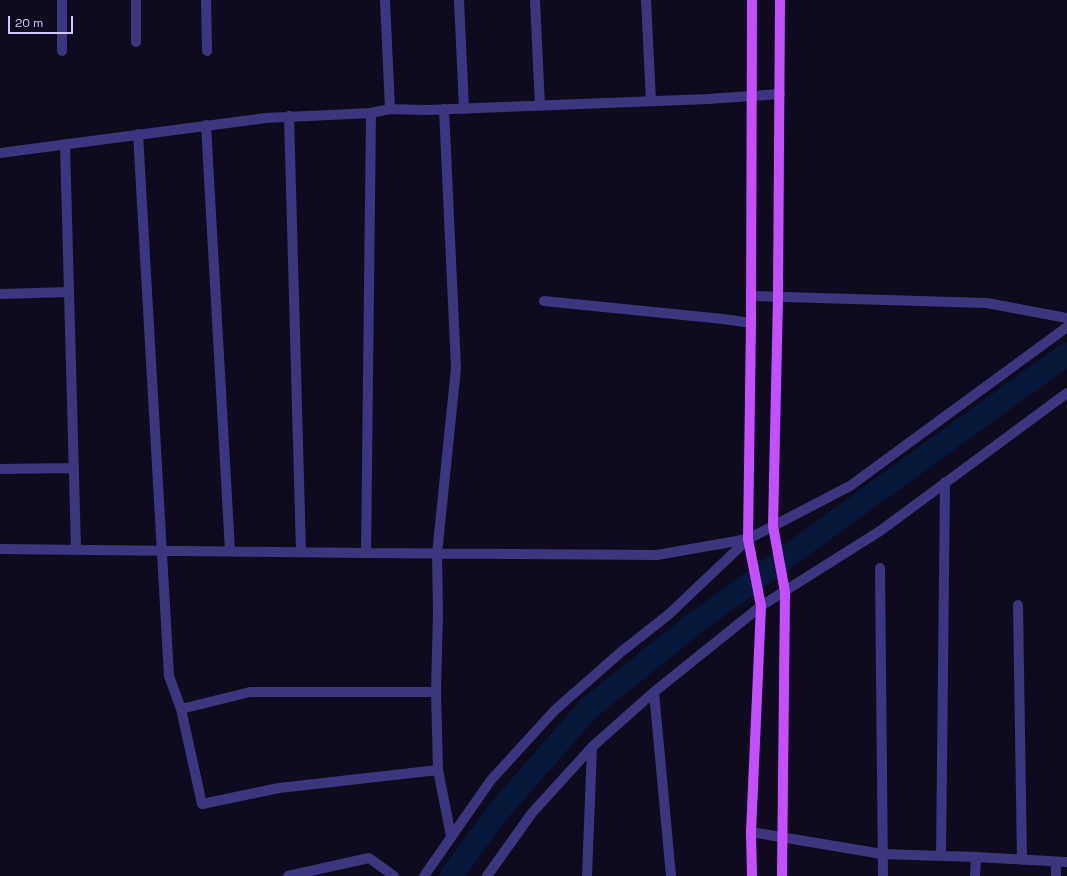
<!DOCTYPE html>
<style>
body{margin:0}
#map{position:relative;width:1067px;height:876px;overflow:hidden;background:#0f0b1e;font-family:"Space Grotesk",sans-serif}
canvas{display:block}
.scale{position:absolute;left:8px;top:16px;width:65px;height:18px;box-sizing:border-box;border:2px solid #d1c8ff;border-top:0;padding-left:5px;font-size:12px;line-height:14px;white-space:nowrap;color:#d1c8ff;-webkit-text-stroke:3px #0f0b1e;paint-order:stroke}
</style>
<div id="map">
<canvas width="1067" height="876"></canvas>
<div class="scale">20 m</div>
</div>
<script>
const ctx = document.querySelector('canvas').getContext('2d');
ctx.lineJoin = 'round';
const toPath = rows => new Path2D(rows.map(r => 'M' + r).join(''));
function stroke(path, color, width, dash) { ctx.strokeStyle = color; ctx.lineWidth = width; ctx.lineCap = dash ? 'butt' : 'round'; ctx.setLineDash(dash || []); ctx.stroke(path); }
stroke(toPath([
 [451,876,497,813,588,709,691,626,1067,354]
]), '#08183b', 23);
stroke(toPath([
 [62,0,62,51],
 [206,0,207,51],
 [385,0,390,109],
 [459,0,464,109],
 [535,0,540,106],
 [646,0,651,101],
 [136,42,136,0],
 [289,116,301,552],
 [206,125,230,551],
 [138,134,169,676,181,709,202,804,279,788,438,770,451,836],
 [65,144,76,549],
 [0,153,266,118,371,113,390,109,427,110,708,99,780,94],
 [0,294,69,292],
 [751,296,987,303,1067,318],
 [544,301,723,319,751,323],
 [0,469,74,468],
 [0,549,366,553,657,555,748,539],
 [366,553,371,113],
 [880,568,883,876],
 [1018,605,1022,860],
 [654,692,671,876],
 [181,709,250,692,436,692],
 [438,770,436,692,438,612,437,554,456,368,444,109],
 [751,832,882,854,976,857,1067,862],
 [941,856,945,482],
 [288,876,369,858,394,876],
 [424,876,491,780,555,710,621,652,668,615,748,539,850,486,1067,327],
 [487,876,532,813,592,747,654,692,761,606,880,531,1067,393],
 [587,876,592,747],
 [975,876,976,857],
 [1056,876,1056,862]
]), '#3b367e', 10);
stroke(toPath([
 [780,0,778,297,773,526,785,592,782,876],
 [752,876,751,832,761,606,748,539,751,323,752,0]
]), '#c44fff', 10);
</script>
